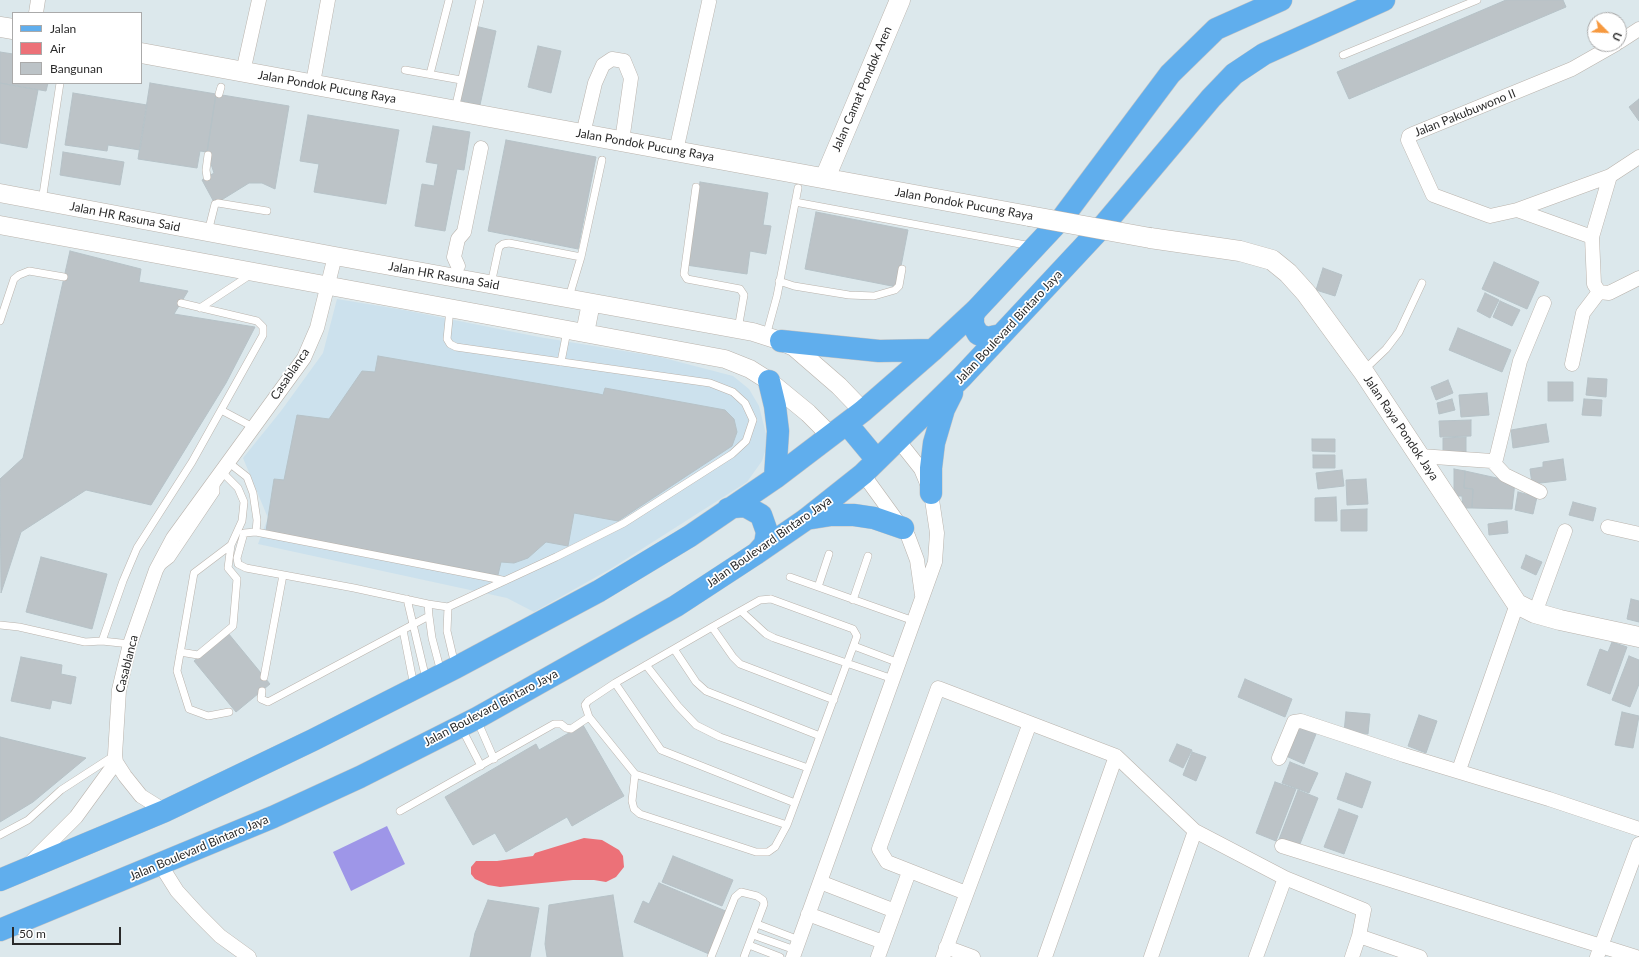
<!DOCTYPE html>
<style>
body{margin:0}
#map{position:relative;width:1639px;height:957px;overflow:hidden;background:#dce8ec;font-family:Lato,sans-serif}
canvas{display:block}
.legend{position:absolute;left:12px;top:12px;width:130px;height:72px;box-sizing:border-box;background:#fff;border:1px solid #aaa;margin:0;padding:5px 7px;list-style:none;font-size:12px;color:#2a2a2a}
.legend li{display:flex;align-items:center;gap:8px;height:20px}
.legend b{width:20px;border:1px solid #aaa}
.north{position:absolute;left:1587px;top:12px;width:40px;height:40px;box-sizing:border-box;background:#fff;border:1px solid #aaa;border-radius:50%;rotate:114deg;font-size:11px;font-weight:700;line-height:16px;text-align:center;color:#2a2a2a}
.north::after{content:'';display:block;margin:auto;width:14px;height:18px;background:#f6993f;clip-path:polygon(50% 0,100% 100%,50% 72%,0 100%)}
.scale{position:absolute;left:12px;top:927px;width:109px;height:18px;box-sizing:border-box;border:2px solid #2a2a2a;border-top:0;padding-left:5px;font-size:12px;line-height:14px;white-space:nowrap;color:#2a2a2a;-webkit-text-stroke:3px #fff;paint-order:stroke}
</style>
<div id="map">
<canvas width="1639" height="957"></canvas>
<ul class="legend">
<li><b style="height:5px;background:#60aeed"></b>Jalan</li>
<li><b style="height:11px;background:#ec7178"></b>Air</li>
<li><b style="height:11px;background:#bcc3c7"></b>Bangunan</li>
</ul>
<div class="north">U</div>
<div class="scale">50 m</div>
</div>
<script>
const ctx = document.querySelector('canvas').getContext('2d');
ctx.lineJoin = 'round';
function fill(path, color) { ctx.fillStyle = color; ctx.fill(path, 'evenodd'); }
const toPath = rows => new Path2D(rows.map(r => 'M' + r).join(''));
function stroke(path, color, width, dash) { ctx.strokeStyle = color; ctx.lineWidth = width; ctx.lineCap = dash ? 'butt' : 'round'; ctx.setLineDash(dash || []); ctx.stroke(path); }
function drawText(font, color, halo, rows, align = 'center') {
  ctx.font = font + ' Lato,sans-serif'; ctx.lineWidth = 3.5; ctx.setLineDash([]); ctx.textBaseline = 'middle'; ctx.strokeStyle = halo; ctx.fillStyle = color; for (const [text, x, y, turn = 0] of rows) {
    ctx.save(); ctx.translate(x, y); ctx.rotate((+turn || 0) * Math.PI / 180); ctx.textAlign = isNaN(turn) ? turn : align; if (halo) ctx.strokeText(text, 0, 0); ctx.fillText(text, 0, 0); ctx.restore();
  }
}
fill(toPath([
 [337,299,404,310,539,337,660,357,733,376,749,389,759,406,768,442,762,461,747,482,612,568,534,612,507,598,258,544,268,518,243,458,281,411,323,353]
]), '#cce1ed');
fill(toPath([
 [387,826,405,864,351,891,333,852]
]), '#9e96e8');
fill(toPath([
 [584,838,602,840,619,850,623,856,624,867,616,877,606,882,594,880,573,880,500,887,488,885,475,879,471,874,471,867,476,861,497,861,533,856,535,853]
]), '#ec7178');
const building = toPath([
 [1506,0,1563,0,1566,7,1349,99,1337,72,1506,0],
 [475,26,496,31,480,105,458,100,475,26],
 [538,46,561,51,551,93,528,87,538,46],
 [0,52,13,54,13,83,48,83,46,91,0,83,0,52],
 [0,83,38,90,27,148,0,143,0,83],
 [150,83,216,94,207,152,200,151,197,168,138,159,150,83],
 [73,93,147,105,140,150,108,145,107,151,65,145,73,93],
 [216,94,289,106,275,189,262,183,249,183,215,204,202,180,214,173,207,152,216,94],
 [1639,99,1639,121,1629,107,1639,99],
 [308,115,399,130,386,204,314,192,319,164,300,161,308,115],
 [433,126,470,132,464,170,457,169,445,231,415,226,422,184,434,186,438,164,426,162,433,126],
 [506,140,596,157,578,249,488,231,506,140],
 [63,152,124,162,120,185,60,175,63,152],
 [700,182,768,193,763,225,771,226,766,254,750,251,747,274,686,265,700,182],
 [816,212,908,230,897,287,805,269,816,212],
 [70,251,141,269,139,282,188,291,174,314,255,327,226,383,151,505,86,490,21,532,1,593,0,479,23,458,70,251],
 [1494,262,1539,282,1527,309,1482,289,1494,262],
 [1323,268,1342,275,1335,296,1316,290,1323,268],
 [1485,293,1499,300,1490,318,1477,311,1485,293],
 [1500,301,1520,310,1512,326,1493,317,1500,301],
 [1458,328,1511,350,1502,372,1449,350,1458,328],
 [378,356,599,394,603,395,605,388,725,410,734,419,737,432,732,446,618,521,574,513,568,546,546,542,528,558,514,563,501,562,498,575,266,531,274,479,284,480,297,415,329,419,362,371,375,372,378,356],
 [1588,378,1607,379,1606,397,1586,395,1588,378],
 [1448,380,1453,393,1436,400,1431,387,1448,380],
 [1548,382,1573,382,1573,401,1548,401,1548,382],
 [1487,393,1489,415,1461,417,1459,395,1487,393],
 [1452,399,1455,410,1439,414,1437,403,1452,399],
 [1584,399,1602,400,1601,416,1582,415,1584,399],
 [1471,420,1471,436,1440,437,1439,421,1471,420],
 [1546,424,1549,442,1513,448,1511,430,1546,424],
 [1466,437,1466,454,1443,455,1443,438,1466,437],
 [1312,439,1335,439,1335,452,1312,451,1312,439],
 [1313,455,1335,455,1335,468,1313,468,1313,455],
 [1563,459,1566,480,1532,484,1530,469,1543,467,1543,462,1563,459],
 [1454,469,1465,471,1464,488,1473,489,1472,508,1463,508,1462,496,1454,496,1454,469],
 [1342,470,1344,486,1318,489,1316,473,1342,470],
 [1465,471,1515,482,1512,509,1472,508,1473,489,1464,488,1465,471],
 [1366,479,1368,504,1347,505,1346,480,1366,479],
 [1518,492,1537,497,1533,514,1515,510,1518,492],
 [1336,497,1337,521,1315,521,1315,498,1336,497],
 [1573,502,1596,508,1593,521,1569,515,1573,502],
 [1367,509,1367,531,1341,531,1341,510,1367,509],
 [1507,521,1508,533,1489,535,1488,524,1507,521],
 [1526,555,1542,562,1536,575,1521,568,1526,555],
 [41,557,107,574,92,629,26,612,41,557],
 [1631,599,1639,601,1639,622,1627,619,1631,599],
 [228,633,270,684,236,712,194,661,228,633],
 [1612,642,1627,647,1610,694,1587,685,1600,649,1608,652,1612,642],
 [1629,656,1639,660,1639,684,1630,707,1612,700,1629,656],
 [21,657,62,665,61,674,76,677,71,704,52,700,50,709,11,701,21,657],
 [1245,679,1292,699,1285,717,1238,697,1245,679],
 [1346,712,1370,714,1368,734,1344,732,1346,712],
 [1622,712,1639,716,1633,748,1615,745,1622,712],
 [1419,715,1437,721,1426,753,1408,746,1419,715],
 [583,725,624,796,572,826,567,817,506,852,495,833,473,845,445,797,536,744,539,750,583,725],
 [1298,727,1316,734,1304,764,1286,756,1298,727],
 [0,737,86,758,33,802,0,822,0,737],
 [1177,744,1192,750,1183,768,1169,761,1177,744],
 [1192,752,1206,757,1196,781,1183,775,1192,752],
 [1290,762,1318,773,1309,793,1282,783,1290,762],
 [1346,773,1371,782,1362,808,1337,799,1346,773],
 [1275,782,1296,789,1276,841,1256,833,1275,782],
 [1298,790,1318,798,1298,849,1278,842,1298,790],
 [1339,809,1358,816,1344,854,1324,847,1339,809],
 [673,856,733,880,722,906,662,882,673,856],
 [659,883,728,912,709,954,634,922,643,901,649,904,659,883],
 [613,895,623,957,547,957,545,944,549,905,613,895],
 [488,900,539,908,530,957,470,957,475,933,488,900]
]);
fill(building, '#bcc3c7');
stroke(building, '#b6c2c7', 1);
const service = toPath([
 [1343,55,1477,0],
 [405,70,461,80],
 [430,74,449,0],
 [219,94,221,87],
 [455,109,480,0],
 [207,177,206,170,208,155],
 [696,187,684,274,687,279,740,289,744,295,738,329],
 [42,201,60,83],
 [795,202,1031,246],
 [218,203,267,211],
 [208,232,215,204],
 [581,257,602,160],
 [779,281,794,286,849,295,874,296,895,290,899,286,902,269],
 [491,284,499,247,503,244,509,243,581,257,569,297],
 [200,308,250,275],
 [450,309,447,339,450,344,456,347,710,383,733,392,745,403,753,420,746,441,732,454,624,523,556,557,448,607,428,604,354,588,246,568,238,564,237,558,244,533,256,532,502,580],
 [0,321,14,279,19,275,29,271,64,277],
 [766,336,777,296,798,188],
 [561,362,567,331],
 [1364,370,1386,349,1399,332,1422,283],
 [221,410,253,427],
 [228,462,247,477,253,493,257,520,256,532],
 [162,566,171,559,216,492,216,482],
 [790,577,914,621],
 [818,587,829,554],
 [407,599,426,679],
 [771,599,853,629,857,636,787,825,775,847,768,852,756,852,640,814,634,809,632,801,635,774,589,717,585,705,588,701,615,683,712,627,760,600,771,599],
 [853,600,868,556],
 [448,607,447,631,455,665],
 [741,611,766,634,774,638,893,679],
 [429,616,432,638,441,672],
 [0,625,19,627,85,642,102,641,130,644],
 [712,627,733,657,740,664,834,700],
 [403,630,414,686],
 [102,641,123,581,137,548,192,462,263,335,263,327,257,321,181,303],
 [854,646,899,663],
 [674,649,696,682,706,691,820,736],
 [180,652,198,655,233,626,237,579,228,568,231,545,242,521,244,502,238,488,221,471],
 [646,665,678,706,696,725,720,737,808,768],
 [264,677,283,575],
 [615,683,661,750,795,803],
 [262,691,261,699,268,702,429,616,428,604],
 [229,712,208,716,189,709,177,671,194,573,231,545],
 [477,720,494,759],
 [462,729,481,766],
 [635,774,787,825],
 [400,811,554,724,561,724,566,728,571,729,589,717],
 [0,835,28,820,61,790,115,755],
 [757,924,799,940],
 [753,935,795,950],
 [749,945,780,957],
 [711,957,735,897,741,892,757,896,763,900,764,904,744,957]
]);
const minor = toPath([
 [36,13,38,0],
 [1619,42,1639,29],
 [1616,44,1572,69,1413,134,1409,136,1408,140,1433,195,1490,216,1517,210,1610,176,1639,157],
 [243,72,259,0],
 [313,83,328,0],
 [583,134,595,83,603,65,612,59,624,61,631,78,622,141],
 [676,151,709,2],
 [1517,210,1592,237],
 [458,266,454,257,458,239,464,232,481,148],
 [1599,292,1594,284,1592,237,1610,176],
 [1599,292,1609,293,1639,278],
 [1572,364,1583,313,1599,292],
 [1420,456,1492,461,1496,459,1520,361,1544,303],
 [1492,461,1505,475,1540,492],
 [863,474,908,536,917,560,922,595],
 [1608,527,1639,534],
 [1535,613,1565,531],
 [1279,758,1294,722,1301,721,1404,755,1549,799,1639,829],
 [1459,770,1517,604],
 [165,811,141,796,125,776,116,762,115,755,119,690,130,644,156,570,173,538,304,358,317,328,335,256],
 [1282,846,1636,957],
 [31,862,76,817,116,762],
 [160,864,177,891,198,914,220,936,249,957],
 [820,882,895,911],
 [966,893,887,862,879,849,938,688,1116,756,1195,831,1285,878,1364,910,1359,936,1352,957],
 [808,914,883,942],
 [1359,936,1420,957],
 [946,947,973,957],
 [793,957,935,562,937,533,931,493,921,469,898,440],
 [878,957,909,872],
 [943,957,1030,723],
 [1045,957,1116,756],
 [1151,957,1195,831],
 [1256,957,1285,878],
 [1597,957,1639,844]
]);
const tertiary = toPath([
 [0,193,335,256,753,332,781,341,794,347,839,386,863,411],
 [0,225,725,359,750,369,769,381,808,413,831,436],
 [585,333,591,303]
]);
const secondary = toPath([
 [0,27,13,29],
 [141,53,1029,216],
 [825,178,900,0],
 [1150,238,1240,251,1272,260,1288,273,1306,293,1363,371,1517,604,1535,613,1560,620,1639,637]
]);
const primary = toPath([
 [976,310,973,315,973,325,978,334,987,338,1001,335],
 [781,341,879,351,933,350],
 [769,381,775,406,778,431,775,478],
 [847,424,877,460],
 [931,493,931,468,934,443,944,409,952,393],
 [728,509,734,507,745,506,761,515,767,532,765,544,757,553],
 [806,519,831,515,854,515,874,518,903,528],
 [0,880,165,811,313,740,455,668,599,591,690,536,775,478,863,411,933,350,976,310,1063,217,1170,74,1216,29,1281,0],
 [0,930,273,817,360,777,477,718,676,606,757,553,805,520,863,474,961,378,1103,226,1211,98,1234,74,1264,54,1384,0]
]);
stroke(service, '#bab3ac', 8);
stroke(minor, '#bab3ac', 15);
stroke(tertiary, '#bab3ac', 19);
stroke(secondary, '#bab3ac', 21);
stroke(primary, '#c3c3c3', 23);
stroke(service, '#fff', 7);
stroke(minor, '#fff', 14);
stroke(tertiary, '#fff', 18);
stroke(secondary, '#fff', 20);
stroke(primary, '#60aeed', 22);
const secondaryBridge = toPath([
 [1029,216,1150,238]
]);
stroke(secondaryBridge, '#bab3ac', 21, []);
stroke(secondaryBridge, '#fff', 20);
drawText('12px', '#2a2a2a', '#fff', [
 ["Jalan Pondok Pucung Raya",327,87,10],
 ["Jalan Camat Pondok Aren",862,89,-67],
 ["Jalan Pakubuwono II",1465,113,-22],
 ["Jalan Pondok Pucung Raya",645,145,10],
 ["Jalan Pondok Pucung Raya",964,204,10],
 ["Jalan HR Rasuna Said",125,217,11],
 ["Jalan HR Rasuna Said",444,276,10],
 ["Jalan Boulevard Bintaro Jaya",1009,327,-47],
 ["Casablanca",290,374,-56],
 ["Jalan Raya Pondok Jaya",1401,428,56],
 ["Jalan Boulevard Bintaro Jaya",769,542,-35],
 ["Casablanca",127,664,-76],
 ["Jalan Boulevard Bintaro Jaya",491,708,-28],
 ["Jalan Boulevard Bintaro Jaya",199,848,-23]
]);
</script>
